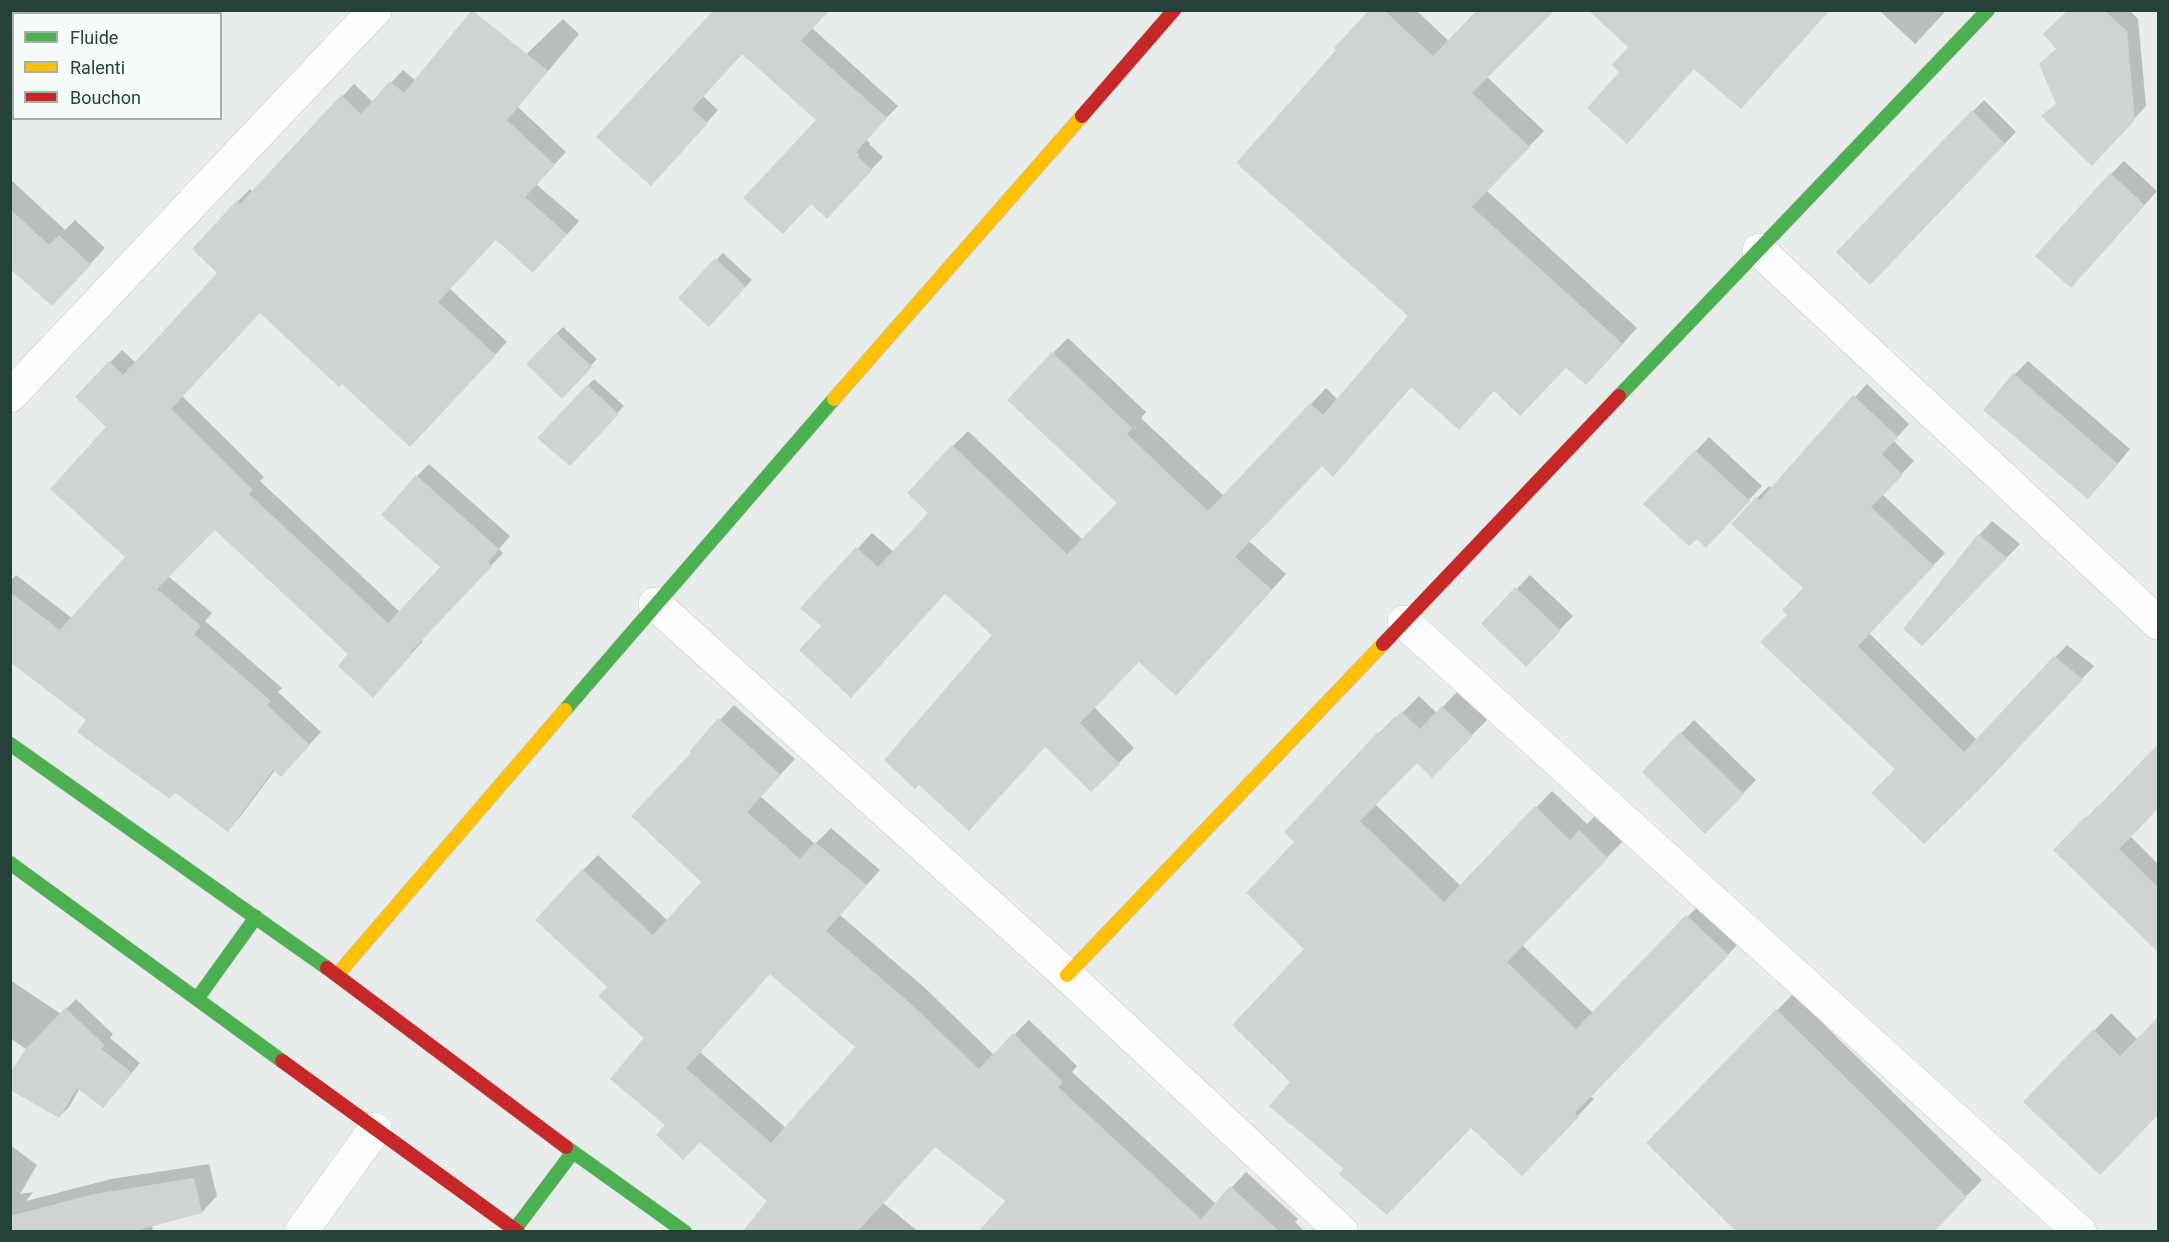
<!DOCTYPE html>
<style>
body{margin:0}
#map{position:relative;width:2169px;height:1242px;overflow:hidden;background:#e8edeb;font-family:Roboto,sans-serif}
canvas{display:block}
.frame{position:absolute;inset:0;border:12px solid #24423a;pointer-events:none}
.legend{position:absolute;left:12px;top:12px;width:210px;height:108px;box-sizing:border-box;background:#f7fbf9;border:2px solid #a3b1ad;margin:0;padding:8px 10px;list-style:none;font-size:18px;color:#24423a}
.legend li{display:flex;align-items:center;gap:12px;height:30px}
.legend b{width:30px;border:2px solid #a3b1ad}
</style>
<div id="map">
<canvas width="2169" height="1242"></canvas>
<div class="frame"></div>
<ul class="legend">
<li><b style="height:8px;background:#4caf50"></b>Fluide</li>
<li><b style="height:8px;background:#ffc107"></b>Ralenti</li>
<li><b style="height:8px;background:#c62828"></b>Bouchon</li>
</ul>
</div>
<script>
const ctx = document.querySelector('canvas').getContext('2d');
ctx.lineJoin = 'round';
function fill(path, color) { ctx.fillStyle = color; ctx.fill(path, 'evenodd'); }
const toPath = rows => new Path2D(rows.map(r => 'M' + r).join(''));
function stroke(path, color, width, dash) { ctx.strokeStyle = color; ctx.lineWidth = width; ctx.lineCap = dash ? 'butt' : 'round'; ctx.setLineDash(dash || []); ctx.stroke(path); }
fill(toPath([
 [21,10,77,10,80,14,18,14],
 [716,10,812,28,898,106,866,139,870,143,869,144,883,157,839,205,818,120,743,53,703,96,718,110,663,172],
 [1371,10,1416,10,1544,131,1487,191,1637,328,1601,368,1566,366,1495,390,1412,386,1333,475,1322,464,1249,541,1286,574,1191,679,1140,660,1094,707,1134,748,1091,790,994,634,946,592,823,626,803,608,872,533,894,552,930,513,953,446,968,431,1083,540,1119,503,1053,353,1068,338,1146,412,1141,418,1224,496,1326,388,1338,400,1410,316],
 [1879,10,1947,10,1915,44],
 [2069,10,2129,10,2138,19,2146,106,2104,152,2043,116,2057,103,2057,48],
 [14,18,14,90,10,93,10,22],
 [563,19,579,34,518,107,566,152,536,184,579,221,545,259,496,238,449,288,507,342,422,433,342,382,261,311,182,396,264,477,260,481,400,612,442,567,417,476,429,464,510,536,499,549,503,553,421,640,423,641,373,696,350,654,215,528,168,576,212,613,205,621,282,688,278,692,321,732,293,763,275,770,240,817,228,830,176,791,170,797,88,719,10,660,10,581,16,575,73,619,127,557,108,427,77,397,122,350,136,363,220,273,238,201,250,189,253,192,354,84,373,102,403,70,416,81,488,91],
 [1984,100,2016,132,1870,283,1973,111],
 [2124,161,2157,191,2084,273,2111,174],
 [10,179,65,230,75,220,105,248,68,288,14,270,10,273],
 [723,253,752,280,709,325,681,298],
 [563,327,597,359,562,396,528,364],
 [2028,361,2130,449,2101,484,2014,375],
 [594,379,624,406,570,464,539,438],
 [1867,384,1909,424,1894,441,1914,461,1882,494,1945,553,1869,633,1977,740,2067,645,2094,666,1993,774,1897,769,1789,614,1805,588,1757,498,1769,486,1772,488],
 [1709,437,1762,486,1719,532,1697,537,1646,504],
 [1992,521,2020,544,1922,644,1905,629,1979,535],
 [1530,575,1573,616,1526,665,1483,624],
 [1459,690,1488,719,1432,775,1417,761,1375,804,1461,886,1552,791,1587,824,1596,815,1623,841,1522,945,1593,1013,1704,900,1744,938,1590,1096,1594,1099,1522,1174,1471,1126,1345,1168,1293,1082,1307,949,1297,842,1379,733,1395,717,1397,718,1419,696,1437,713],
 [734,705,795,759,760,796,815,844,831,828,880,870,840,915,926,989,994,1055,1029,1020,1077,1066,1072,1072,1216,1204,1246,1172,1298,1219,1295,1222,1305,1232,987,1232,1007,1201,935,1146,883,1203,919,1232,770,1232,769,1200,701,1140,668,1125,646,1038,609,987,583,870,598,855,668,921,703,882,693,753,720,720],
 [771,972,857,1046,786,1128,700,1052],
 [1694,720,1756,780,1705,832,1644,772],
 [2158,746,2158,807,2130,836,2158,864,2158,950,2055,850,2098,806,2100,807],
 [10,980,61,1014,76,999,113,1034,110,1038,140,1063,113,1096,80,1088,69,1107,59,1117,26,1049,10,1038],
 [1793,994,1982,1180,1931,1232,1648,1143],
 [2111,1013,2138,1040,2158,1019,2158,1113,2100,1173,2094,1031],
 [10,1145,37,1165,20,1194,33,1192,26,1201,111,1179,209,1164,217,1196,202,1212,152,1224,153,1232,10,1232]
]), '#0003');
fill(toPath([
 [472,10,548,71,507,120,555,165,525,197,567,234,533,273,496,240,438,302,496,355,410,447,342,384,339,387,260,313,171,409,253,490,249,494,388,623,440,567,381,515,416,475,499,549,488,562,492,566,410,653,412,654,373,698,338,666,348,654,215,530,157,589,201,626,194,634,271,701,267,705,310,745,281,777,273,770,228,832,174,792,170,799,77,732,86,720,10,662,10,592,60,630,125,557,50,489,106,427,75,397,109,361,123,375,217,273,192,249,237,200,240,204,341,95,361,114,390,81,404,93],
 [714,10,830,10,801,41,887,118,856,152,860,155,858,157,872,170,827,219,811,204,783,234,743,198,816,120,742,54,692,109,708,123,651,186,596,137],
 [1369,10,1384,10,1433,56,1477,10,1555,10,1472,93,1530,147,1472,207,1623,344,1586,385,1566,368,1520,416,1494,391,1459,430,1411,387,1333,477,1322,466,1235,557,1272,590,1176,696,1139,662,1080,723,1120,764,1091,792,1045,747,969,831,919,785,915,789,884,760,992,635,945,594,851,698,799,650,821,626,800,608,856,547,878,567,928,513,907,493,952,445,1067,554,1117,503,1007,400,1052,352,1132,428,1127,434,1208,511,1310,403,1323,415,1408,316,1236,163,1336,50,1334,48],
 [1588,10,1830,10,1741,109,1694,69,1627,144,1587,108,1619,72,1612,65,1628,47],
 [2068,10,2104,10,2127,31,2135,120,2092,166,2041,116,2056,104,2039,64,2056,49,2043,34],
 [1972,110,2005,144,1870,285,1836,252],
 [2110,173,2145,205,2071,288,2035,256],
 [10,209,49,245,59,235,91,265,52,306,10,269],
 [715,258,746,287,709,327,678,298],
 [556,333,592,367,562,399,526,364],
 [2013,373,2118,464,2088,499,1983,410],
 [587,385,619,414,570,466,537,438],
 [1853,395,1898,437,1882,454,1903,475,1871,507,1934,566,1858,646,1964,752,2054,656,2083,679,1981,788,1924,844,1871,793,1895,769,1760,642,1787,615,1782,610,1803,588,1731,524,1756,497,1760,500],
 [1695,450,1750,501,1706,548,1697,539,1689,546,1643,504],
 [1978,534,2007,558,1922,646,1903,629],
 [1515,587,1561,631,1526,667,1481,624],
 [1442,706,1473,736,1432,778,1417,763,1360,821,1444,902,1535,806,1570,840,1579,830,1608,858,1507,962,1576,1029,1686,915,1729,955,1575,1113,1579,1117,1522,1176,1471,1128,1387,1215,1339,1174,1343,1168,1269,1106,1290,1082,1232,1025,1304,949,1246,893,1294,842,1284,832,1378,732,1380,733,1401,712,1420,729],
 [718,718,781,775,747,812,800,859,815,842,867,885,826,931,911,1004,979,1069,1013,1033,1063,1082,1058,1087,1201,1219,1230,1186,1280,1232,978,1232,1005,1201,935,1147,857,1232,742,1232,767,1201,700,1142,683,1160,656,1135,665,1125,610,1079,644,1038,598,996,607,987,535,920,582,869,653,935,701,882,631,816,691,753,689,752],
 [770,974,855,1047,771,1143,686,1068],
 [1680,732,1744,794,1705,834,1642,772],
 [2158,744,2158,809,2119,849,2158,887,2158,952,2053,850,2085,817,2087,818],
 [65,1008,105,1045,101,1049,132,1073,103,1108,77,1088,59,1118,10,1090,10,1073,25,1050],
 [1776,1009,1967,1197,1934,1232,1737,1232,1646,1143],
 [2158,1017,2158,1115,2100,1175,2023,1102,2093,1029,2120,1056],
 [194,1178,202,1213,131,1232,10,1232,10,1216,94,1194]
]), '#cfd4d2');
const street = toPath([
 [1759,250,2158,623],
 [10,396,375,10],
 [655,604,1067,975,1342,1232],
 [1404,622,2080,1232],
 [301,1232,375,1129]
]);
const fast = toPath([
 [1619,396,1988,10],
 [565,710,834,399],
 [10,744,327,968],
 [10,863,282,1061],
 [197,999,256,917],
 [566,1147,685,1232],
 [515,1229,573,1152]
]);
const slow = toPath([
 [834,399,1082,116],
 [337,975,565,710],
 [1067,975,1383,644]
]);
const jam = toPath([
 [1082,116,1174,10],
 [1383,644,1619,396],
 [327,968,566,1147],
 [282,1061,518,1232]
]);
stroke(street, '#c5cac8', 34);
stroke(fast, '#c3cbc8', 15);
stroke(slow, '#c3cbc8', 15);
stroke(jam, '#c3cbc8', 15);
stroke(street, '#fcfcfc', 33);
stroke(fast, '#4caf50', 14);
stroke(slow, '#ffc107', 14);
stroke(jam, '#c62828', 14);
</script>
